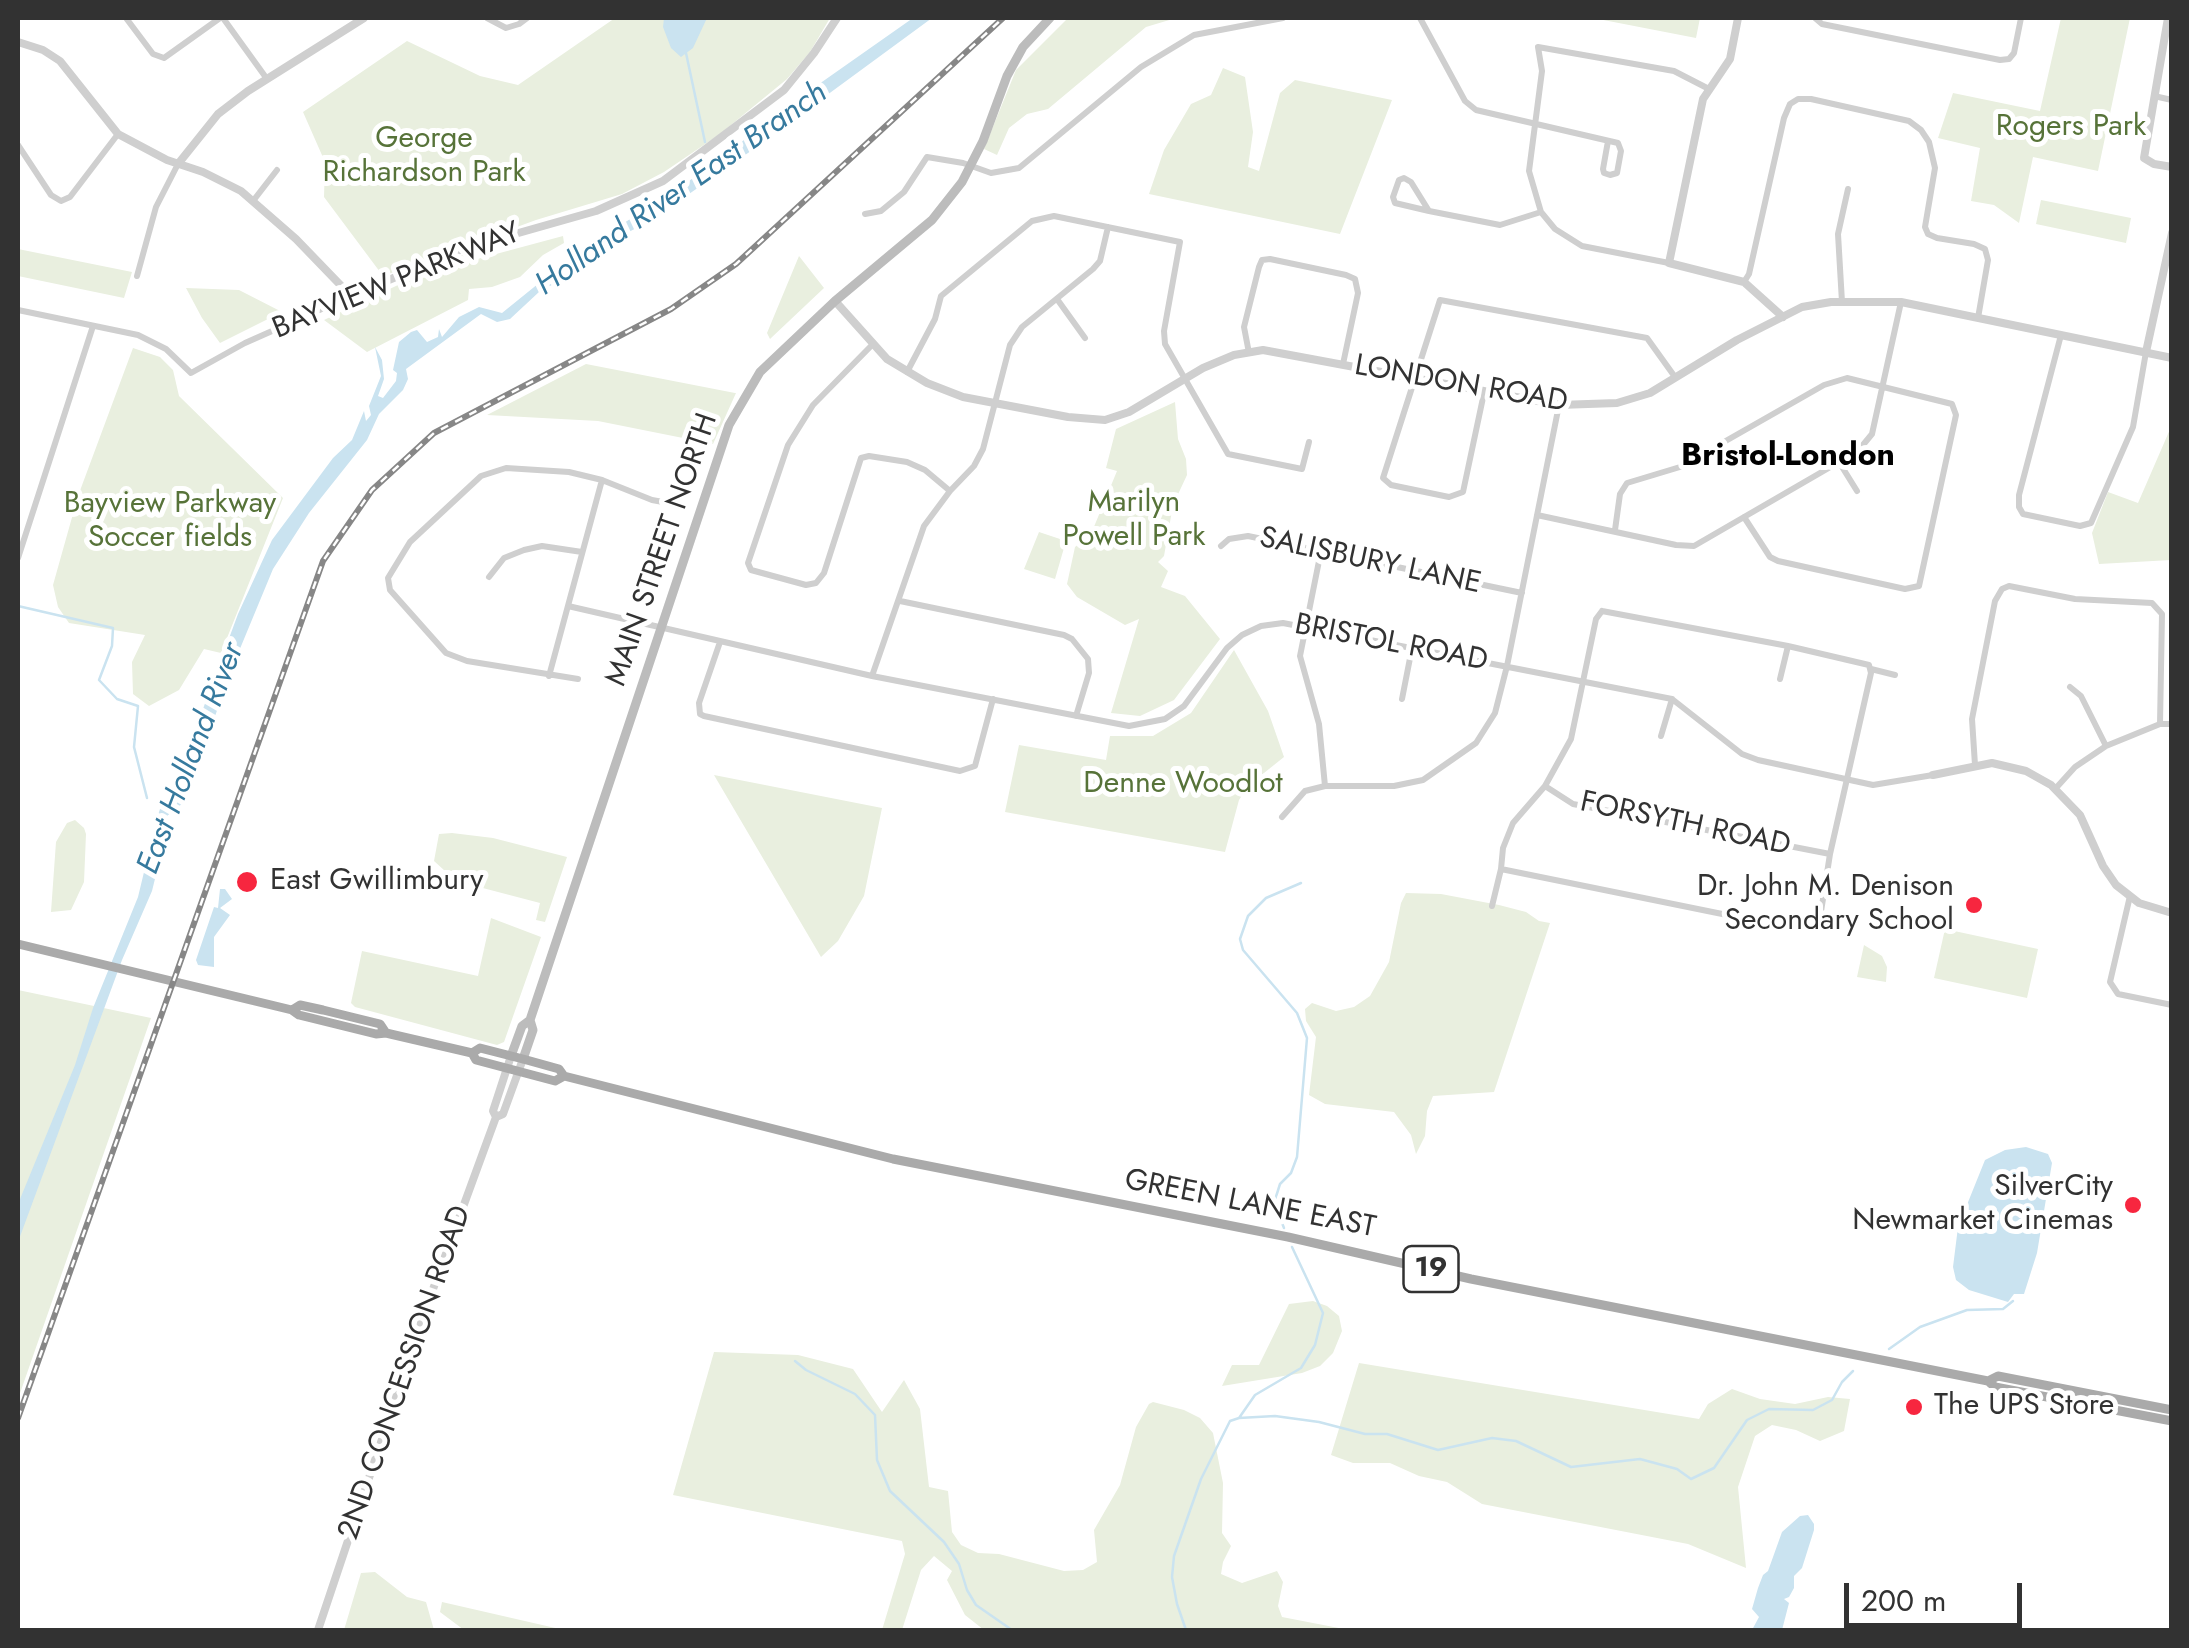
<!DOCTYPE html>
<style>
body{margin:0}
#map{position:relative;width:2189px;height:1648px;overflow:hidden;background:#fff;font-family:Jost,sans-serif}
canvas{display:block}
.frame{position:absolute;inset:0;border:20px solid #323232;pointer-events:none}
.scale{position:absolute;left:1844px;top:1583px;width:178px;height:45px;box-sizing:border-box;border:5px solid #323232;border-top:0;padding-left:12px;font-size:30px;line-height:35px;white-space:nowrap;color:#323232;-webkit-text-stroke:8px #fff;paint-order:stroke}
</style>
<div id="map">
<canvas width="2189" height="1648"></canvas>
<div class="frame"></div>
<div class="scale">200 m</div>
</div>
<script>
const ctx = document.querySelector('canvas').getContext('2d');
ctx.lineJoin = 'round';
function fill(path, color) { ctx.fillStyle = color; ctx.fill(path, 'evenodd'); }
const toPath = rows => new Path2D(rows.map(r => 'M' + r).join(''));
function stroke(path, color, width, dash) { ctx.strokeStyle = color; ctx.lineWidth = width; ctx.lineCap = dash ? 'butt' : 'round'; ctx.setLineDash(dash || []); ctx.stroke(path); }
function drawText(font, color, halo, rows, align = 'center') {
  ctx.font = font + ' Jost,sans-serif'; ctx.lineWidth = 10; ctx.setLineDash([]); ctx.textBaseline = 'middle'; ctx.strokeStyle = halo; ctx.fillStyle = color; for (const [text, x, y, turn = 0] of rows) {
    ctx.save(); ctx.translate(x, y); ctx.rotate((+turn || 0) * Math.PI / 180); ctx.textAlign = isNaN(turn) ? turn : align; if (halo) ctx.strokeText(text, 0, 0); ctx.fillText(text, 0, 0); ctx.restore();
  }
}
fill(toPath([
 [615,18,830,18,810,52,787,79,720,134,664,172,622,194,536,220,383,276,324,197,325,162,303,112,407,41,480,76,518,85],
 [1068,18,1176,18,1146,27,1048,109,1027,114,1009,128,997,155,984,149,1016,70],
 [1593,18,1700,18,1696,38],
 [2061,18,2130,18,2098,171,2033,157,2019,223,1994,205,1971,201,1980,148,1938,138,1953,93,2040,111],
 [1223,68,1245,77,1253,132,1248,167,1259,171,1280,93,1295,80,1392,100,1340,234,1149,194,1164,150,1191,104,1211,95],
 [2041,200,2131,218,2126,243,2036,224],
 [563,236,564,243,543,255,520,277,492,287,469,289,468,300,367,352,324,320,470,251,470,261],
 [18,249,132,272,124,298,18,276],
 [799,256,824,288,770,339,767,333],
 [186,288,239,290,282,312,220,343,202,318],
 [133,348,160,357,173,370,179,396,283,498,221,653,204,649,179,690,149,706,133,694,132,662,145,635,69,623,58,607,53,585,78,496],
 [586,364,735,393,736,393,713,444,598,421,487,415],
 [1175,402,1178,439,1186,459,1187,475,1173,505,1164,556,1158,562,1168,571,1161,587,1185,596,1220,639,1174,700,1140,716,1111,713,1139,619,1125,625,1077,597,1067,584,1075,547,1091,534,1117,471,1106,468,1116,429],
 [2171,427,2171,560,2099,564,2092,533,2108,492,2138,503],
 [1039,532,1066,541,1055,579,1024,569],
 [1234,650,1268,711,1284,757,1249,785,1239,800,1225,852,1005,812,1019,745,1106,760,1110,736,1153,736,1191,713],
 [714,775,882,808,864,896,838,941,821,957],
 [75,820,84,828,86,834,84,882,71,910,51,912,56,842,67,823],
 [452,833,493,838,567,857,545,922,536,920,540,903,456,881,434,861,439,834],
 [1406,893,1441,894,1499,905,1526,912,1539,921,1550,923,1494,1092,1433,1096,1427,1111,1425,1136,1416,1154,1411,1135,1394,1112,1325,1104,1309,1095,1316,1037,1306,1021,1305,1009,1312,1003,1336,1011,1354,1007,1370,996,1389,962,1401,903],
 [491,918,541,937,504,1042,497,1045,355,1007,351,1003,362,951,478,976],
 [1945,929,2038,949,2027,998,1934,978],
 [1864,945,1882,956,1887,967,1886,982,1857,977],
 [18,990,151,1018,18,1399],
 [1313,1301,1327,1306,1339,1316,1342,1331,1333,1353,1320,1366,1302,1373,1222,1386,1232,1365,1259,1365,1289,1304],
 [714,1352,798,1355,853,1369,882,1412,904,1380,920,1409,929,1487,948,1491,952,1532,961,1545,978,1553,999,1554,1064,1571,1083,1570,1097,1562,1094,1530,1120,1485,1136,1427,1149,1404,1153,1402,1184,1410,1200,1418,1213,1433,1223,1483,1222,1533,1231,1546,1223,1562,1221,1574,1242,1583,1277,1571,1283,1582,1278,1606,1282,1617,1349,1630,984,1630,965,1615,947,1580,952,1571,934,1556,921,1570,902,1630,882,1630,905,1554,902,1541,673,1495],
 [1359,1363,1699,1419,1708,1404,1732,1389,1760,1399,1795,1404,1828,1397,1850,1399,1844,1431,1820,1441,1796,1430,1772,1425,1755,1436,1738,1487,1746,1568,1688,1544,1482,1504,1447,1482,1419,1476,1390,1463,1353,1463,1331,1455],
 [375,1572,407,1597,426,1602,434,1630,344,1630,361,1573],
 [442,1602,564,1630,464,1630,440,1612]
]), '#e9efdf');
fill(toPath([
 [664,18,707,18,693,48,681,57,671,48,663,27],
 [913,18,932,18,748,153,653,219,627,233,581,269,539,292,510,319,497,322,481,314,406,369,408,379,403,390,379,414,367,440,309,513,273,569,232,668,189,790,183,803,167,816,167,830,152,891,122,960,18,1242,18,1204,75,1065,93,1008,138,897,157,818,160,809,169,801,238,614,272,540,333,458,352,440,364,411,366,421,371,415,369,406,381,376,375,347,382,360,384,379,378,396,383,398,396,381,397,373,393,370,399,342,411,332,417,330,427,342,438,337,439,329,442,337,459,317,479,307,502,313,570,258,718,162,765,122],
 [220,889,225,889,232,899,220,908,230,915,214,937,214,967,198,965,196,960,214,907,218,908],
 [2026,1147,2048,1154,2052,1163,2037,1253,2024,1294,2014,1294,2008,1302,1969,1290,1956,1280,1953,1267,1958,1227,1985,1160,2005,1150],
 [1808,1515,1814,1524,1814,1530,1802,1568,1794,1576,1794,1588,1789,1597,1784,1599,1789,1603,1782,1630,1752,1630,1759,1617,1752,1609,1758,1588,1763,1575,1768,1571,1782,1532,1800,1516]
]), '#cae3f0');
stroke(toPath([
 [686,53,705,142],
 [18,606,113,628,112,646,99,680,117,699,138,706,134,747,147,798],
 [1284,1228,1274,1203,1280,1184,1291,1173,1297,1157,1307,1038,1297,1013,1243,950,1240,939,1248,916,1266,898,1301,883],
 [1889,1349,1920,1327,1967,1310,2003,1309,2013,1301],
 [795,1361,806,1370,855,1394,875,1415,877,1460,890,1491,944,1542,959,1564,967,1590,976,1605,1012,1630],
 [1239,1418,1275,1416,1319,1422,1365,1434,1387,1434,1438,1450,1492,1438,1516,1441,1571,1467,1640,1459,1677,1469,1691,1479,1714,1468,1747,1420,1769,1409,1813,1410,1832,1400,1842,1382,1853,1371],
 [1186,1630,1177,1604,1172,1577,1174,1556,1201,1479,1230,1421,1239,1418,1255,1395,1301,1368,1315,1345,1323,1313,1292,1247]
]), '#cae3f0', 2.5);
stroke(toPath([
 [126,18,153,54,164,58,220,18],
 [223,18,267,79],
 [487,18,506,28,519,24,527,18],
 [1420,18,1465,101,1476,110,1618,143,1621,151,1617,173,1610,175,1604,173,1603,169,1608,141],
 [1815,18,1822,24,2000,60,2009,59,2014,53,2021,18],
 [2154,96,2172,100],
 [18,145,51,195,61,201,70,197,118,134],
 [253,201,277,170],
 [1429,211,1395,203,1393,197,1399,180,1404,178,1411,182,1429,211,1500,225,1541,212],
 [865,214,881,211,904,192,927,157,963,163,991,173,1019,168,1141,67,1194,35,1283,18],
 [1669,263,1582,246,1555,229,1541,212,1529,171,1542,71,1538,47,1674,71,1709,89],
 [137,276,156,207,178,164],
 [1744,282,1749,274,1784,118,1790,104,1798,99,1811,99,1909,121,1921,130,1929,142,1935,168,1925,227,1928,234,1937,238,1974,244,1985,249,1988,260,1978,318],
 [1057,299,1085,338],
 [1842,302,1838,234,1848,189],
 [18,310,138,335,166,349,191,373,245,343,351,296],
 [2061,335,2019,495,2019,507,2023,514,2080,526,2091,523,2133,427,2146,352],
 [872,345,813,405,788,445,748,563,751,570,806,585,816,583,824,573,861,458,869,456,907,462,925,470,950,491],
 [1249,353,1244,327,1259,267,1262,260,1270,259,1346,275,1355,279,1358,293,1343,364],
 [907,372,935,319,941,296,1032,221,1054,216,1180,242,1164,331,1165,344,1228,454,1302,469,1309,442],
 [1484,393,1463,492,1449,497,1391,485,1383,478,1440,300,1647,338,1675,377],
 [1839,462,1857,491],
 [1537,515,1676,545,1694,546,1858,451,1872,434,1901,302],
 [1615,530,1620,494,1627,483,1680,467,1824,385,1847,378,1952,404,1956,415,1919,586,1905,589,1778,561,1770,557,1744,517],
 [1221,546,1229,539,1248,536,1522,593],
 [1321,551,1300,656,1319,724,1325,786],
 [18,558,93,326],
 [489,577,504,558,524,550,542,546,582,552],
 [900,601,1064,635,1072,639,1088,659,1089,673,1076,716],
 [568,606,872,676,1129,726,1165,719,1184,706,1227,648,1242,635,1261,626,1283,623,1672,699,1742,754,1758,760,1873,785,1933,775],
 [1602,611,1788,646,1869,665,1871,673,1830,854,1820,918,1804,929,1796,929,1501,869,1503,848,1513,823,1545,786,1571,739,1596,619,1602,611],
 [720,642,699,703,700,714,704,716,960,771,975,766,993,699],
 [1871,669,1895,675],
 [549,676,602,480],
 [872,676,924,526,950,491,974,466,983,449,1010,345,1022,327,1093,269,1100,261,1108,227],
 [578,679,467,661,446,653,390,590,388,578,410,542,481,476,506,468,569,472,602,480,652,500,685,506],
 [1780,679,1788,646],
 [2070,687,2081,696,2106,746],
 [1402,699,1412,648],
 [1661,736,1672,699],
 [1975,765,1972,719,1995,601,2002,589,2009,586,2075,599,2152,603,2162,614,2160,724],
 [1545,786,1573,804,1830,854],
 [2056,788,2075,767,2106,746,2160,724,2172,724],
 [1282,817,1305,791,1325,786,1394,786,1423,780,1476,743,1495,713,1507,666,1559,405],
 [2130,896,2110,982,2118,994,2172,1005],
 [1492,906,1501,869]
]), '#cfcfcf', 6);
stroke(toPath([
 [1738,18,1730,59,1703,99,1669,263,1744,282,1783,317],
 [2168,18,2144,158,2154,164,2172,167],
 [18,42,43,50,60,61,118,134,167,160,203,172,241,191,296,239,351,296,462,249,596,211,663,181,784,90,814,53,837,18],
 [178,164,218,114,248,91,364,18],
 [835,301,887,359,927,383,963,397,1068,417,1105,420,1129,412,1203,368,1234,355,1263,350,1559,405,1617,403,1650,393,1737,340,1802,307,1831,302,1901,302,2172,358],
 [2146,352,2172,233],
 [1933,775,1992,763,2026,771,2051,785,2080,815,2103,866,2116,885,2139,903,2172,913],
 [496,1117,493,1111,511,1056],
 [318,1630,425,1311,496,1117,503,1114,523,1059]
]), '#cfcfcf', 8);
stroke(toPath([
 [511,1056,522,1026,530,1020,729,425,760,372,835,301,932,220,962,182,983,141,1007,76,1023,47,1050,18],
 [523,1059,533,1030,530,1020]
]), '#bcbcbc', 9);
stroke(toPath([
 [18,944,292,1010,299,1015,376,1034,386,1033,472,1053,476,1060,555,1081,564,1076],
 [292,1010,300,1005,323,1010,380,1024,386,1033],
 [472,1053,480,1048,523,1059,559,1069,564,1076,893,1159,1288,1237,1471,1279,1988,1381,1995,1387,2172,1421],
 [1988,1381,1998,1376,2172,1410]
]), '#aaa', 9);
const rail = toPath([
 [18,1418,323,561,372,490,434,433,671,309,736,264,1003,18]
]);
stroke(rail, '#878787', 6);
stroke(rail, '#fff', 2.5, [8]);
for (const [x, y, r, color] of [
 [247,882,12,"#f7263f"],
 [1974,905,10,"#f7263f"],
 [2133,1205,10,"#f7263f"],
 [1914,1407,10,"#f7263f"]
]) { const dot = new Path2D(); dot.arc(x, y, r, 0, 2 * Math.PI); ctx.fillStyle = color; ctx.fill(dot); stroke(dot, '#fff', 4); }
for (const [x, y, w] of [
 [1431,1269,55]
]) { const box = new Path2D(); box.roundRect(x - w / 2, y - 23, w, 46, 8); ctx.fillStyle = '#fff'; ctx.fill(box); stroke(box, '#323232', 2.5); }
drawText('bold 28px', '#323232', null, [
 ["19",1431,1269]
]);
drawText('30px', '#577339', '#fff', [
 ["Rogers Park",2071,128],
 ["George",424,140],
 ["Richardson Park",424,174],
 ["Marilyn",1134,504],
 ["Powell Park",1134,538],
 ["Bayview Parkway",170,505],
 ["Soccer fields",170,539],
 ["Denne Woodlot",1183,785]
]);
drawText('30px', '#323232', '#fff', [
 ["BAYVIEW PARKWAY",397,282,-22],
 ["LONDON ROAD",1461,385,10],
 ["MAIN STREET NORTH",663,550,-71],
 ["SALISBURY LANE",1370,562,12],
 ["BRISTOL ROAD",1391,644,11],
 ["FORSYTH ROAD",1685,825,12],
 ["GREEN LANE EAST",1250,1205,11],
 ["2ND CONCESSION ROAD",406,1373,-71]
]);
drawText('30px', '#323232', '#fff', [
 ["East Gwillimbury",270,882],
 ["Dr. John M. Denison",1954,888,"right"],
 ["Secondary School",1954,922,"right"],
 ["SilverCity",2113,1188,"right"],
 ["Newmarket Cinemas",2113,1222,"right"],
 ["The UPS Store",1934,1407]
], 'left');
drawText('italic 32px', '#367a9e', '#fff', [
 ["Holland River East Branch",682,190,-35],
 ["East Holland River",192,759,-69]
]);
drawText('bold 32px', '#000', '#fff', [
 ["Bristol-London",1788,457]
]);
</script>
